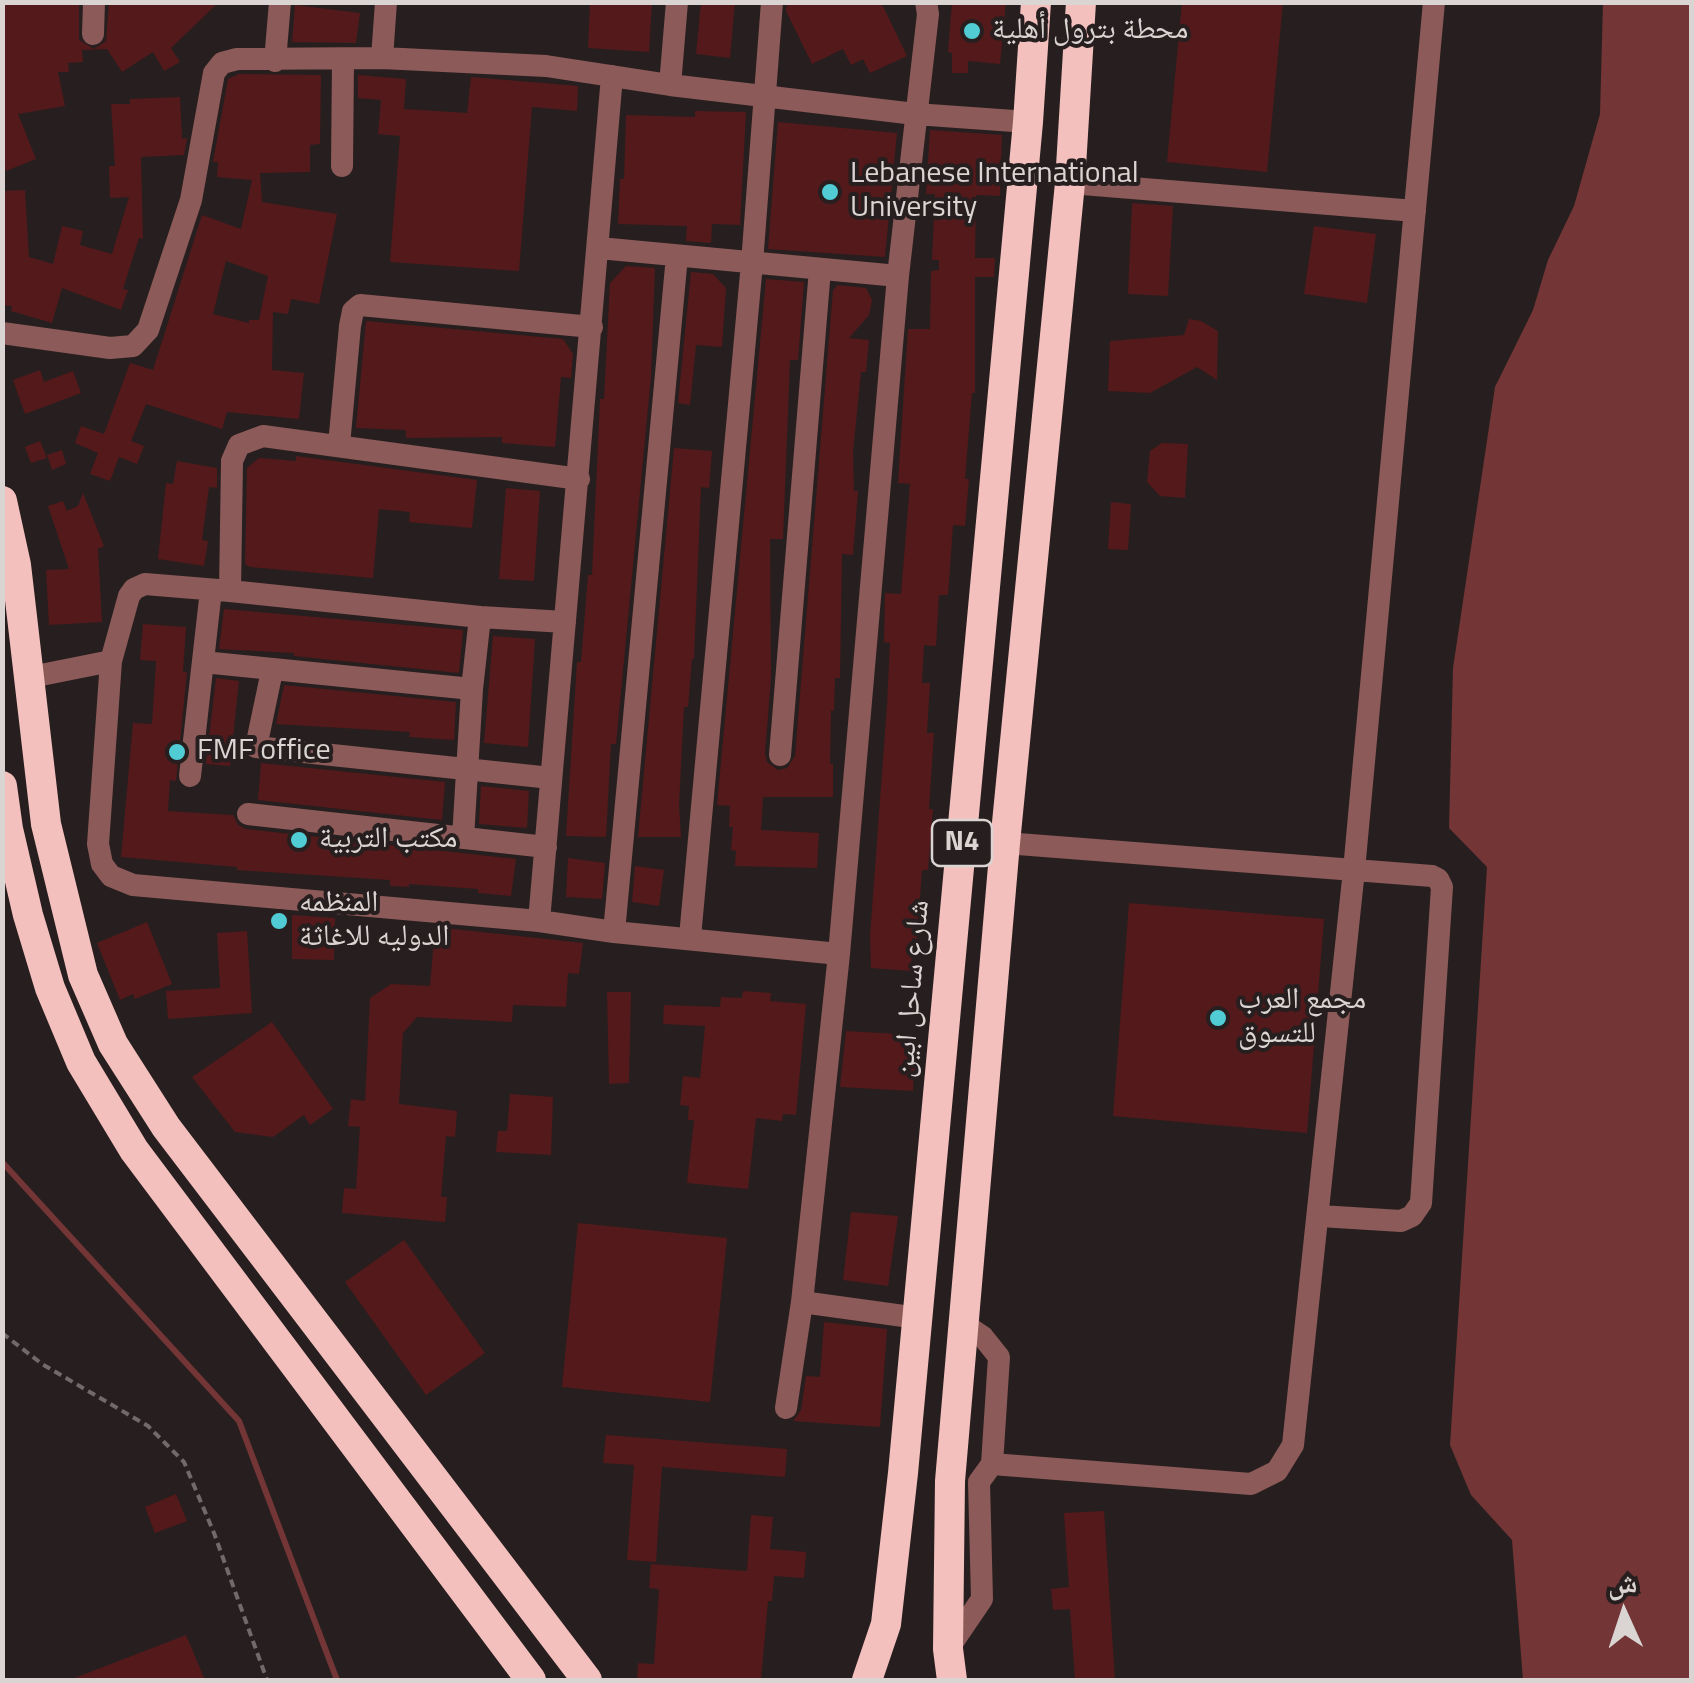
<!DOCTYPE html>
<meta charset="utf-8">
<style>
body{margin:0}
#map{position:relative;width:1694px;height:1683px;overflow:hidden;background:#271f1f;font-family:"Titillium Web","Noto Naskh Arabic",sans-serif}
canvas{display:block}
.frame{position:absolute;inset:0;border:5px solid #dad4d3;pointer-events:none}
.north{position:absolute;left:1574px;top:1563px;width:100px;height:100px;-webkit-text-stroke:8px #271f1f;paint-order:stroke;rotate:357deg;font-size:28px;font-weight:700;line-height:40px;text-align:center;color:#dad4d3}
.north::after{content:'';display:block;margin:auto;width:35px;height:45px;background:#dad4d3;clip-path:polygon(50% 0,100% 100%,50% 72%,0 100%)}
</style>
<div id="map">
<canvas width="1694" height="1683"></canvas>
<div class="frame"></div>
<div class="north">ش</div>
</div>
<script>
const ctx = document.querySelector('canvas').getContext('2d');
ctx.lineJoin = 'round';
function fill(path, color) { ctx.fillStyle = color; ctx.fill(path, 'evenodd'); }
const toPath = rows => new Path2D(rows.map(r => 'M' + r).join(''));
function stroke(path, color, width, dash) { ctx.strokeStyle = color; ctx.lineWidth = width; ctx.lineCap = dash ? 'butt' : 'round'; ctx.setLineDash(dash || []); ctx.stroke(path); }
function drawText(font, color, halo, rows, align = 'center') {
  ctx.font = font + ' "Titillium Web","Noto Naskh Arabic",sans-serif'; ctx.lineWidth = 8; ctx.setLineDash([]); ctx.textBaseline = 'middle'; ctx.strokeStyle = halo; ctx.fillStyle = color; for (const [text, x, y, turn = 0] of rows) {
    ctx.save(); ctx.translate(x, y); ctx.rotate((+turn || 0) * Math.PI / 180); ctx.textAlign = isNaN(turn) ? turn : align; if (halo) ctx.strokeText(text, 0, 0); ctx.fillText(text, 0, 0); ctx.restore();
  }
}
fill(toPath([
 [1603,3,1691,3,1691,1680,1523,1680,1512,1540,1471,1495,1450,1445,1487,867,1449,828,1453,668,1495,387,1533,310,1548,260,1574,206,1600,114]
]), '#733535');
stroke(toPath([
 [2,1162,239,1421,337,1680]
]), '#733535', 6);
fill(toPath([
 [2,2,79,2,79,40,94,49,106,41,109,2,219,2,171,48,180,62,164,71,153,52,122,72,107,49,82,50,83,62,68,63,69,72,58,72,65,106,18,114,36,159,6,171,2,162],
 [590,2,652,2,649,52,588,48],
 [701,2,735,2,730,58,696,54],
 [787,2,881,2,907,56,870,73,863,59,851,65,843,49,812,64,786,11],
 [952,2,1006,2,1000,64,968,61,968,73,952,73,952,53,948,52],
 [1182,2,1283,2,1267,172,1167,162],
 [295,5,360,13,356,43,292,42],
 [239,74,321,75,320,144,310,145,310,172,260,173,262,202,337,214,319,304,291,299,288,314,273,312,272,370,304,373,299,419,227,412,222,429,146,404,131,441,144,446,137,464,119,457,110,481,90,474,98,453,75,443,81,426,104,434,130,363,153,370,202,215,241,229,252,180,217,177,218,162,213,162,228,79],
 [226,261,268,276,259,320,249,320,249,323,213,314],
 [358,75,406,79,404,109,467,113,471,77,578,86,577,111,532,107,519,271,390,262,400,136,378,134,381,100,358,98],
 [180,97,182,139,187,138,184,155,141,157,143,239,139,238,123,289,128,290,121,310,62,288,52,323,11,311,12,306,2,305,2,191,25,190,29,257,53,264,62,226,83,231,80,245,112,254,129,197,110,198,109,166,115,166,111,104,130,104,130,99],
 [695,111,746,112,740,225,712,224,711,243,686,241,687,226,618,224,620,179,624,179,626,115,695,117],
 [778,122,897,133,885,257,768,249],
 [930,130,1002,135,1000,196,976,195,975,258,995,258,994,277,975,277,975,393,972,393,965,479,969,479,965,526,953,525,948,595,939,595,936,646,924,645,922,683,930,683,927,733,934,733,929,809,933,809,928,870,922,870,917,939,912,938,911,971,871,968,870,936,887,705,890,643,884,642,885,593,901,594,910,484,898,483,908,329,930,329,931,271,939,270,939,260,932,260,935,194,926,194],
 [1132,203,1173,206,1168,296,1128,294],
 [1314,226,1376,234,1367,303,1304,294],
 [626,266,655,268,651,376,616,744,611,744,606,837,566,836,577,662,581,662,588,575,592,575,600,399,604,399,610,283],
 [691,272,713,274,726,288,722,347,696,345,690,405,678,403],
 [766,279,804,282,798,360,790,360,783,539,770,539,771,677,765,754,767,762,778,770,787,768,795,756,833,290,838,285,866,288,872,300,869,315,849,338,869,340,866,372,861,372,853,452,854,491,858,491,853,555,842,554,840,678,835,678,834,711,831,710,830,764,833,764,833,797,763,797,761,830,819,833,817,868,735,866,736,851,731,850,733,827,729,827,730,806,717,805],
 [1189,319,1201,321,1218,331,1217,380,1197,367,1150,393,1108,391,1110,341,1184,335],
 [366,321,563,339,573,354,571,378,561,377,555,447,502,443,502,437,406,438,406,430,356,428],
 [40,370,44,382,73,371,81,393,25,414,13,380],
 [40,441,47,458,31,463,25,447],
 [1162,443,1188,444,1185,498,1160,496,1147,482,1150,451],
 [674,448,712,451,709,488,701,487,694,659,692,659,688,707,684,707,679,805,681,837,638,837],
 [62,450,66,464,52,470,47,455],
 [296,456,477,480,472,528,409,522,410,512,379,509,373,578,250,567,245,564,247,468,259,458,296,461],
 [177,461,217,468,217,488,209,487,202,540,208,541,204,566,158,559,166,483,173,484],
 [506,488,540,491,534,581,499,579],
 [83,493,104,546,98,549,102,622,49,625,46,570,69,569,48,506,63,501,67,511,78,506],
 [1111,502,1131,504,1128,550,1108,549],
 [224,609,463,630,459,673,294,656,294,653,219,649],
 [143,624,186,627,183,672,187,672,176,781,170,780,168,811,233,815,238,825,246,829,516,859,511,896,478,893,478,889,409,884,409,887,390,886,390,880,237,870,237,867,121,857,133,723,152,724,156,661,140,660],
 [493,636,535,639,528,747,484,743],
 [216,678,239,681,230,766,206,764],
 [284,685,456,702,454,740,409,737,410,732,276,724],
 [261,763,445,782,442,820,258,800],
 [481,786,529,791,527,828,479,824],
 [568,858,605,863,602,899,566,897],
 [635,866,664,870,659,906,632,902],
 [1129,903,1324,919,1307,1133,1113,1116],
 [292,915,335,918,334,960,292,959],
 [147,922,172,984,135,999,133,994,120,1000,97,943],
 [435,927,583,943,579,974,568,973,566,1007,513,1005,512,1022,417,1017,403,1033,399,1104,457,1111,455,1137,446,1136,441,1197,447,1197,445,1222,342,1213,344,1188,356,1189,360,1127,348,1126,351,1099,365,1101,370,998,391,984,430,986],
 [247,931,252,1013,168,1019,166,991,220,988,217,933],
 [743,991,771,993,770,1001,806,1004,796,1115,783,1114,782,1121,756,1118,748,1189,687,1183,694,1120,688,1120,689,1106,680,1105,683,1076,700,1078,705,1026,663,1024,664,1005,720,1007,721,997,742,998],
 [607,992,631,992,629,1083,609,1084],
 [272,1022,333,1109,310,1125,304,1115,273,1137,235,1132,192,1077],
 [846,1031,916,1035,913,1091,840,1087],
 [510,1094,553,1097,551,1155,496,1152,498,1131,507,1131],
 [851,1212,898,1216,888,1286,843,1280],
 [578,1223,727,1238,710,1402,562,1387],
 [404,1240,485,1353,426,1395,345,1282],
 [824,1322,887,1329,880,1427,793,1421,801,1410,806,1376,820,1377],
 [606,1435,787,1449,785,1477,662,1467,656,1562,627,1560,634,1465,603,1463],
 [176,1494,187,1521,155,1533,145,1507],
 [1104,1511,1115,1680,1075,1680,1070,1609,1053,1610,1051,1589,1069,1587,1064,1513],
 [751,1515,773,1517,770,1549,806,1552,804,1578,774,1576,772,1601,768,1601,761,1680,637,1680,638,1663,654,1664,659,1589,649,1588,651,1564,747,1571],
 [186,1635,205,1680,73,1680,72,1679]
]), '#54191b');
stroke(toPath([
 [2,1333,42,1364,148,1426,184,1462,214,1533,267,1680]
]), '#726a6a', 4, [8, 5]);
stroke(toPath([
 [93,34,94,2],
 [382,58,546,66,670,85,915,114,1028,122],
 [275,61,280,2],
 [670,85,677,2],
 [342,166,343,59],
 [1070,183,1415,211],
 [599,248,898,276],
 [2,333,110,348,133,346,148,330,191,200,214,73,222,63,237,59,382,58,386,2],
 [339,445,350,326,353,311,360,305,592,327],
 [230,591,232,461,239,445,263,436,579,479],
 [565,622,480,617,230,591,145,584,134,589,129,596,111,661,98,844,102,864,111,876,133,885,539,921,614,932,839,954],
 [203,662,472,689],
 [272,671,256,747,551,778],
 [31,677,111,661],
 [780,755,820,269],
 [190,776,211,590],
 [248,814,546,847],
 [463,838,472,689,480,617],
 [1005,843,1432,876,1438,879,1442,887,1421,1203,1412,1216,1401,1221,1320,1216],
 [539,921,612,76],
 [614,932,677,256],
 [690,937,752,263,772,2],
 [802,1302,918,1318],
 [786,1408,802,1302,839,954,898,276,928,14,926,2],
 [992,1464,1251,1484,1277,1471,1293,1445,1354,870,1434,2],
 [948,1649,982,1599,979,1482,992,1464,999,1357,983,1337,965,1325]
]), '#8c5a58', 22);
stroke(toPath([
 [2,501,16,565,46,824,83,975,113,1044,166,1127,587,1680],
 [2,786,8,829,28,915,50,988,81,1062,134,1150,531,1680],
 [867,1680,886,1624,903,1473,1028,122,1036,2],
 [952,1680,948,1649,950,1481,1005,843,1070,183,1081,2]
]), '#f4c0be', 30);
for (const [x, y, r, color] of [
 [972,31,10,"#51ccd5"],
 [830,192,10,"#51ccd5"],
 [177,752,10,"#51ccd5"],
 [299,840,10,"#51ccd5"],
 [279,921,10,"#51ccd5"],
 [1218,1018,10,"#51ccd5"]
]) { const dot = new Path2D(); dot.arc(x, y, r, 0, 2 * Math.PI); ctx.fillStyle = color; ctx.fill(dot); stroke(dot, '#271f1f', 4); }
for (const [x, y, w] of [
 [962,843,60]
]) { const box = new Path2D(); box.roundRect(x - w / 2, y - 23, w, 46, 8); ctx.fillStyle = '#271f1f'; ctx.fill(box); stroke(box, '#dad4d3', 2.5); }
drawText('bold 28px', '#dad4d3', null, [
 ["N4",962,843]
]);
drawText('30px', '#dad4d3', '#271f1f', [
 ["محطة بترول أهلية",992,31],
 ["Lebanese International",850,175],
 ["University",850,209],
 ["FMF office",197,752],
 ["مكتب التربية",319,840],
 ["المنظمه",299,904],
 ["الدوليه للاغاثة",299,938],
 ["مجمع العرب",1238,1001],
 ["للتسوق",1238,1035]
], 'left');
drawText('30px', '#dad4d3', '#271f1f', [
 ["شارع ساحل ابين",913,989,-85]
]);
</script>
